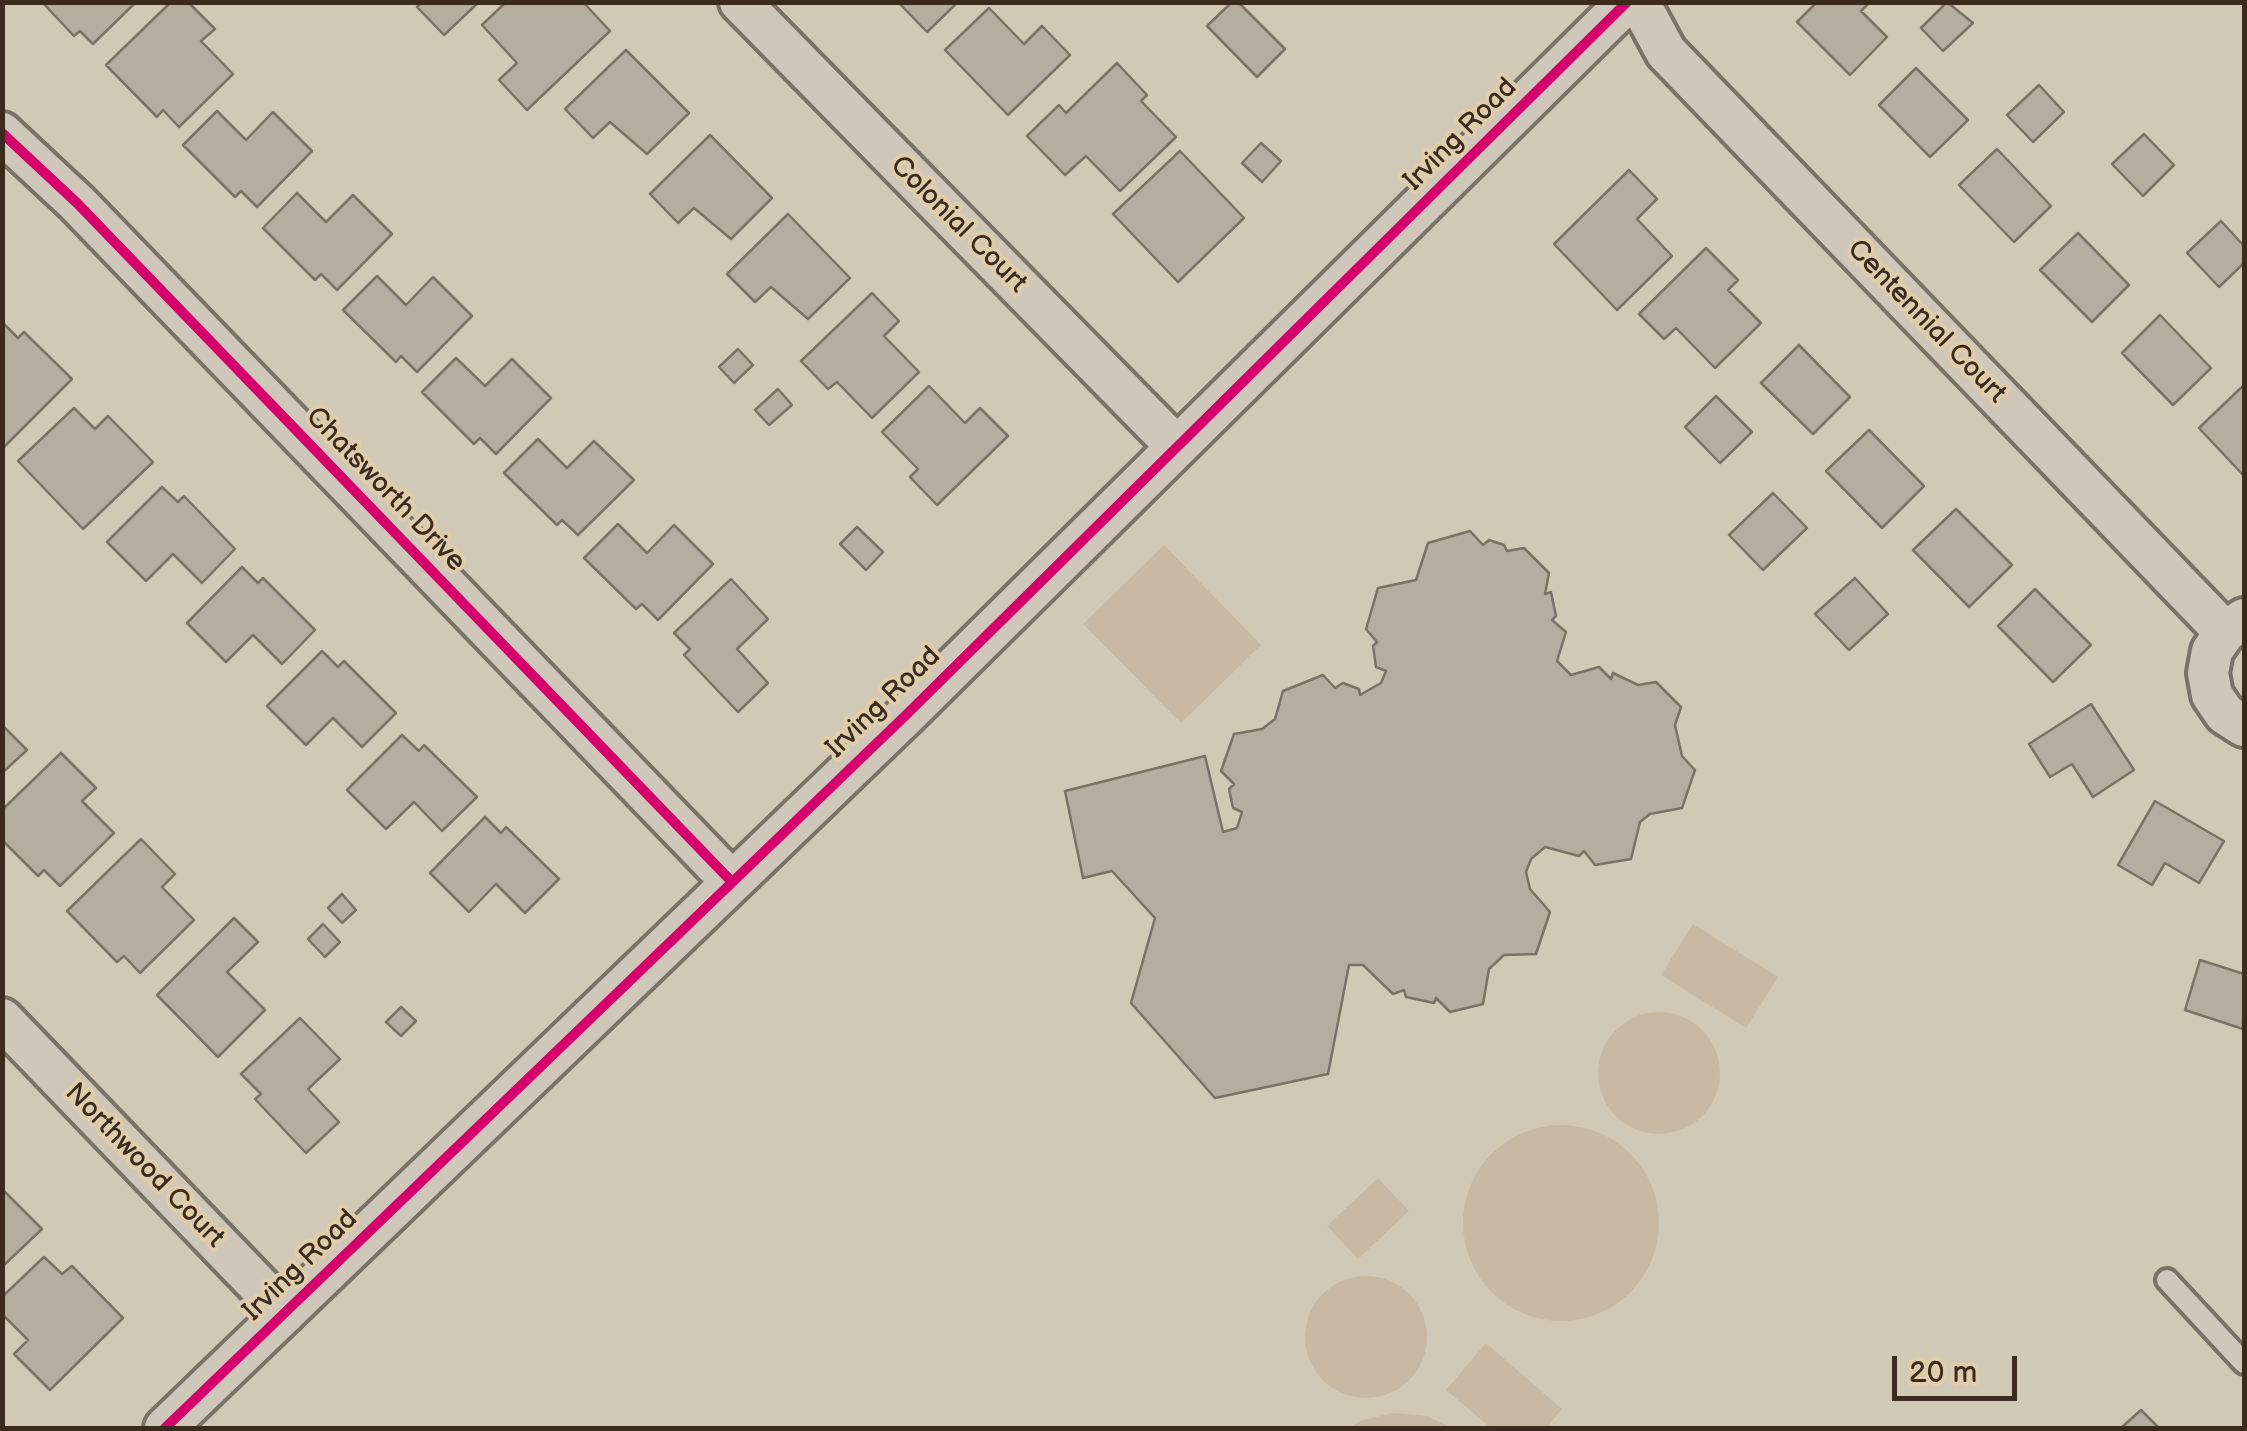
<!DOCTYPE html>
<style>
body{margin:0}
#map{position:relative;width:2247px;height:1431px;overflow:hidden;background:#d2c8b6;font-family:"Balsamiq Sans",sans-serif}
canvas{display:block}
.frame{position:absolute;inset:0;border:5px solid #3b2a1e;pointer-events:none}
.scale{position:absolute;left:1892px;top:1356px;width:125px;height:45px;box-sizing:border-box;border:5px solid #3b2a1e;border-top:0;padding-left:12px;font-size:30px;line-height:35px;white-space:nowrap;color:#3b2a1e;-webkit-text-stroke:8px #deccaa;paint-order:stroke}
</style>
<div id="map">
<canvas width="2247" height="1431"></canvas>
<div class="frame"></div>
<div class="scale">20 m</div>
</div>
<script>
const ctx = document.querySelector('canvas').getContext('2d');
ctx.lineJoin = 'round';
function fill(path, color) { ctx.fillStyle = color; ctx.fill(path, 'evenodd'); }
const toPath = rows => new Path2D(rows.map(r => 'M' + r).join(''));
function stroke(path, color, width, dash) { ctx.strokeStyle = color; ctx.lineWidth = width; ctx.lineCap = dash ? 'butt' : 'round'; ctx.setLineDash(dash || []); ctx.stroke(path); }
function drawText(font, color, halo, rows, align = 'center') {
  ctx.font = font + ' "Balsamiq Sans",sans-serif'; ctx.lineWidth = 8; ctx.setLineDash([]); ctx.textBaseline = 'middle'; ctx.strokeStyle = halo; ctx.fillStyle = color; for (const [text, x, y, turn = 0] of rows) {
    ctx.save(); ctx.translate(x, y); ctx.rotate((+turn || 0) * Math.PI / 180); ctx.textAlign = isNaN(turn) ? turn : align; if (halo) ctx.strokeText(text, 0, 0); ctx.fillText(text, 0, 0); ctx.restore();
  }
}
fill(toPath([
 [1164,545,1261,645,1181,723,1083,624],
 [1693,924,1778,977,1746,1028,1661,975],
 '1598 1073a61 61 0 1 1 122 0a61 61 0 1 1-122 0Z',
 '1463 1223a98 98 0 1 1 196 0a98 98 0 1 1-196 0Z',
 [1378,1178,1409,1211,1358,1259,1327,1226],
 '1305 1337a61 61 0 1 1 122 0a61 61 0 1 1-122 0Z',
 [1486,1343,1562,1409,1546,1428,1491,1428,1446,1390],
 [1394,1413,1427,1416,1452,1428,1349,1428,1362,1420]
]), '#c8baa2');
const building = toPath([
 [42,2,136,2,93,44,80,31,74,36,42,2],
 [171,2,188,2,215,29,201,41,233,74,179,127,163,110,157,117,106,65,171,2],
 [422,2,479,2,444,35,417,7,422,2],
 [506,2,583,2,610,31,527,110,499,80,517,63,482,25,506,2],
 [898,2,958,2,927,32,898,2],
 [1232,2,1238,2,1285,49,1257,77,1207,26,1232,2],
 [1817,2,1870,2,1861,11,1887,37,1850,75,1797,22,1817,2],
 [1947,2,1973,23,1943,51,1921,28,1947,2],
 [989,8,1024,44,1042,26,1070,55,1008,115,945,50,989,8],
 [626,50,689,113,647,154,610,122,593,138,565,109,626,50],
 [1117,63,1147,95,1141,101,1176,137,1120,191,1086,156,1065,175,1027,136,1059,105,1066,113,1117,63],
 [1916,68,1968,120,1930,157,1879,105,1916,68],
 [2039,85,2064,112,2033,142,2007,115,2039,85],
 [217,111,246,140,273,112,312,151,257,207,241,191,235,197,183,145,217,111],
 [2144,134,2174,165,2143,196,2112,164,2144,134],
 [710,135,772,198,731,239,694,208,678,223,650,194,710,135],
 [1261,143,1281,161,1262,182,1242,163,1261,143],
 [1997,149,2051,206,2014,242,1959,185,1997,149],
 [1180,151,1244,218,1178,282,1113,214,1180,151],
 [1629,170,1657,199,1637,219,1672,256,1617,310,1554,244,1629,170],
 [297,193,326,222,353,195,392,234,337,290,321,274,315,280,263,228,297,193],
 [788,214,850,278,808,319,771,287,755,302,727,274,788,214],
 [2221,221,2244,246,2244,263,2219,287,2187,253,2221,221],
 [2078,233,2129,285,2092,322,2040,270,2078,233],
 [1706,248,1738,280,1728,290,1761,323,1715,368,1676,328,1664,339,1639,314,1706,248],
 [377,276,406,305,433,277,472,316,417,372,401,356,396,362,343,310,377,276],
 [872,293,899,321,884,336,919,372,872,418,837,382,828,389,801,361,872,293],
 [2160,315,2211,368,2173,405,2122,353,2160,315],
 [2,322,18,338,24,332,72,379,2,449,2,322],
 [1799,345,1850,397,1813,434,1761,383,1799,345],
 [738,349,753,365,734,383,719,367,738,349],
 [456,358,485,386,512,359,551,398,496,454,480,438,474,444,422,392,456,358],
 [2244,385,2244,476,2199,428,2244,385],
 [929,386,965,423,980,408,1008,436,937,505,910,477,918,469,882,432,929,386],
 [778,389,792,405,769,425,755,410,778,389],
 [1716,396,1752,432,1720,463,1685,427,1716,396],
 [74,408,95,429,108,416,153,462,83,529,18,461,74,408],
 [1869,430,1924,486,1882,528,1826,471,1869,430],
 [538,439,567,468,594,441,634,480,578,535,562,520,557,525,504,473,538,439],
 [162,487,178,502,184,496,235,549,202,583,173,554,146,581,107,542,162,487],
 [1773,493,1807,528,1763,570,1729,535,1773,493],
 [1956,509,2012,565,1969,607,1913,550,1956,509],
 [618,524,647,553,674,525,713,564,658,620,642,604,636,609,584,558,618,524],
 [857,527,883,552,866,570,840,544,857,527],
 [1470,531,1483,545,1489,540,1504,545,1507,551,1524,548,1549,573,1545,594,1551,592,1556,616,1552,620,1566,632,1557,661,1571,675,1599,667,1611,679,1613,673,1638,685,1656,682,1681,707,1675,725,1682,756,1695,770,1682,808,1650,814,1640,822,1631,859,1595,865,1584,851,1579,856,1545,847,1531,859,1526,872,1530,889,1550,912,1536,954,1504,955,1489,969,1483,1004,1450,1012,1436,998,1434,1003,1406,997,1404,990,1393,994,1363,965,1349,965,1328,1074,1215,1098,1131,1003,1155,918,1112,871,1083,878,1065,791,1205,756,1223,832,1237,828,1242,812,1233,808,1229,789,1234,784,1221,771,1234,734,1262,729,1275,719,1283,691,1323,675,1335,688,1343,683,1359,689,1360,695,1381,683,1386,671,1376,667,1373,646,1377,642,1366,629,1378,588,1416,580,1428,543,1470,531],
 [242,567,258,583,263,578,315,630,282,664,253,635,226,662,187,623,242,567],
 [1855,578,1888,614,1849,650,1815,614,1855,578],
 [731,579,768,619,737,649,768,683,738,712,684,655,690,649,674,633,731,579],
 [2035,589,2091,645,2053,682,1998,626,2035,589],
 [322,651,338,667,344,661,396,713,362,747,333,718,306,745,267,706,322,651],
 [2091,704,2134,770,2093,797,2072,764,2050,777,2029,744,2091,704],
 [2,725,27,750,2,773,2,725],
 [402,735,419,751,424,745,477,797,442,831,414,802,386,829,347,790,402,735],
 [61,753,96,788,82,801,114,833,60,886,44,870,38,876,2,840,2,810,61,753],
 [2155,801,2224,841,2199,883,2165,863,2152,885,2118,865,2155,801],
 [485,817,501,833,506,827,559,879,525,913,496,884,469,912,430,873,485,817],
 [141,839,175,874,162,887,194,920,140,973,124,956,117,962,67,911,141,839],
 [342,894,356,910,342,923,328,908,342,894],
 [234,918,258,942,227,972,265,1010,218,1057,157,995,234,918],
 [323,924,340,942,325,957,308,939,323,924],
 [2200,960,2244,974,2243,1029,2185,1010,2200,960],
 [401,1007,416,1021,401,1036,386,1022,401,1007],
 [300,1018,340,1059,308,1089,339,1122,306,1153,255,1099,261,1094,241,1074,300,1018],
 [2,1189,42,1229,2,1267,2,1189],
 [44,1257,62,1274,72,1266,123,1318,50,1390,14,1354,28,1340,2,1314,2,1297,44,1257],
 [2141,1410,2159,1428,2121,1428,2141,1410]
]);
fill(building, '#b5ad9f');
stroke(building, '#7a7267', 2.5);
const lane = toPath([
 [2167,1280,2244,1363]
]);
const street = toPath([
 [740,2,1177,447],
 [1639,2,1666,52,2225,632],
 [2,133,77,203,731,881],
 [2244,619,2225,632,2212,651,2208,673,2212,695,2225,714,2244,726],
 [2,1019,285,1313],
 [165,1428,906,715,1627,2]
]);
stroke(lane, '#7a7267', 28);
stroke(street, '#7a7267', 48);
stroke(lane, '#cec7ba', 20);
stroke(street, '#cec7ba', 40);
stroke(toPath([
 [2,133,77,203,731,881],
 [165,1428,906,715,1627,2]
]), '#d6006c', 10);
drawText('28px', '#3b2a1e', '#deccaa', [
 ["Irving Road",1461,135,-45],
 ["Colonial Court",958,225,45],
 ["Centennial Court",1926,322,46],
 ["Chatsworth Drive",385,490,46],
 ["Irving Road",884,703,-44],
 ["Northwood Court",144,1166,46],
 ["Irving Road",301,1266,-44]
]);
</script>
